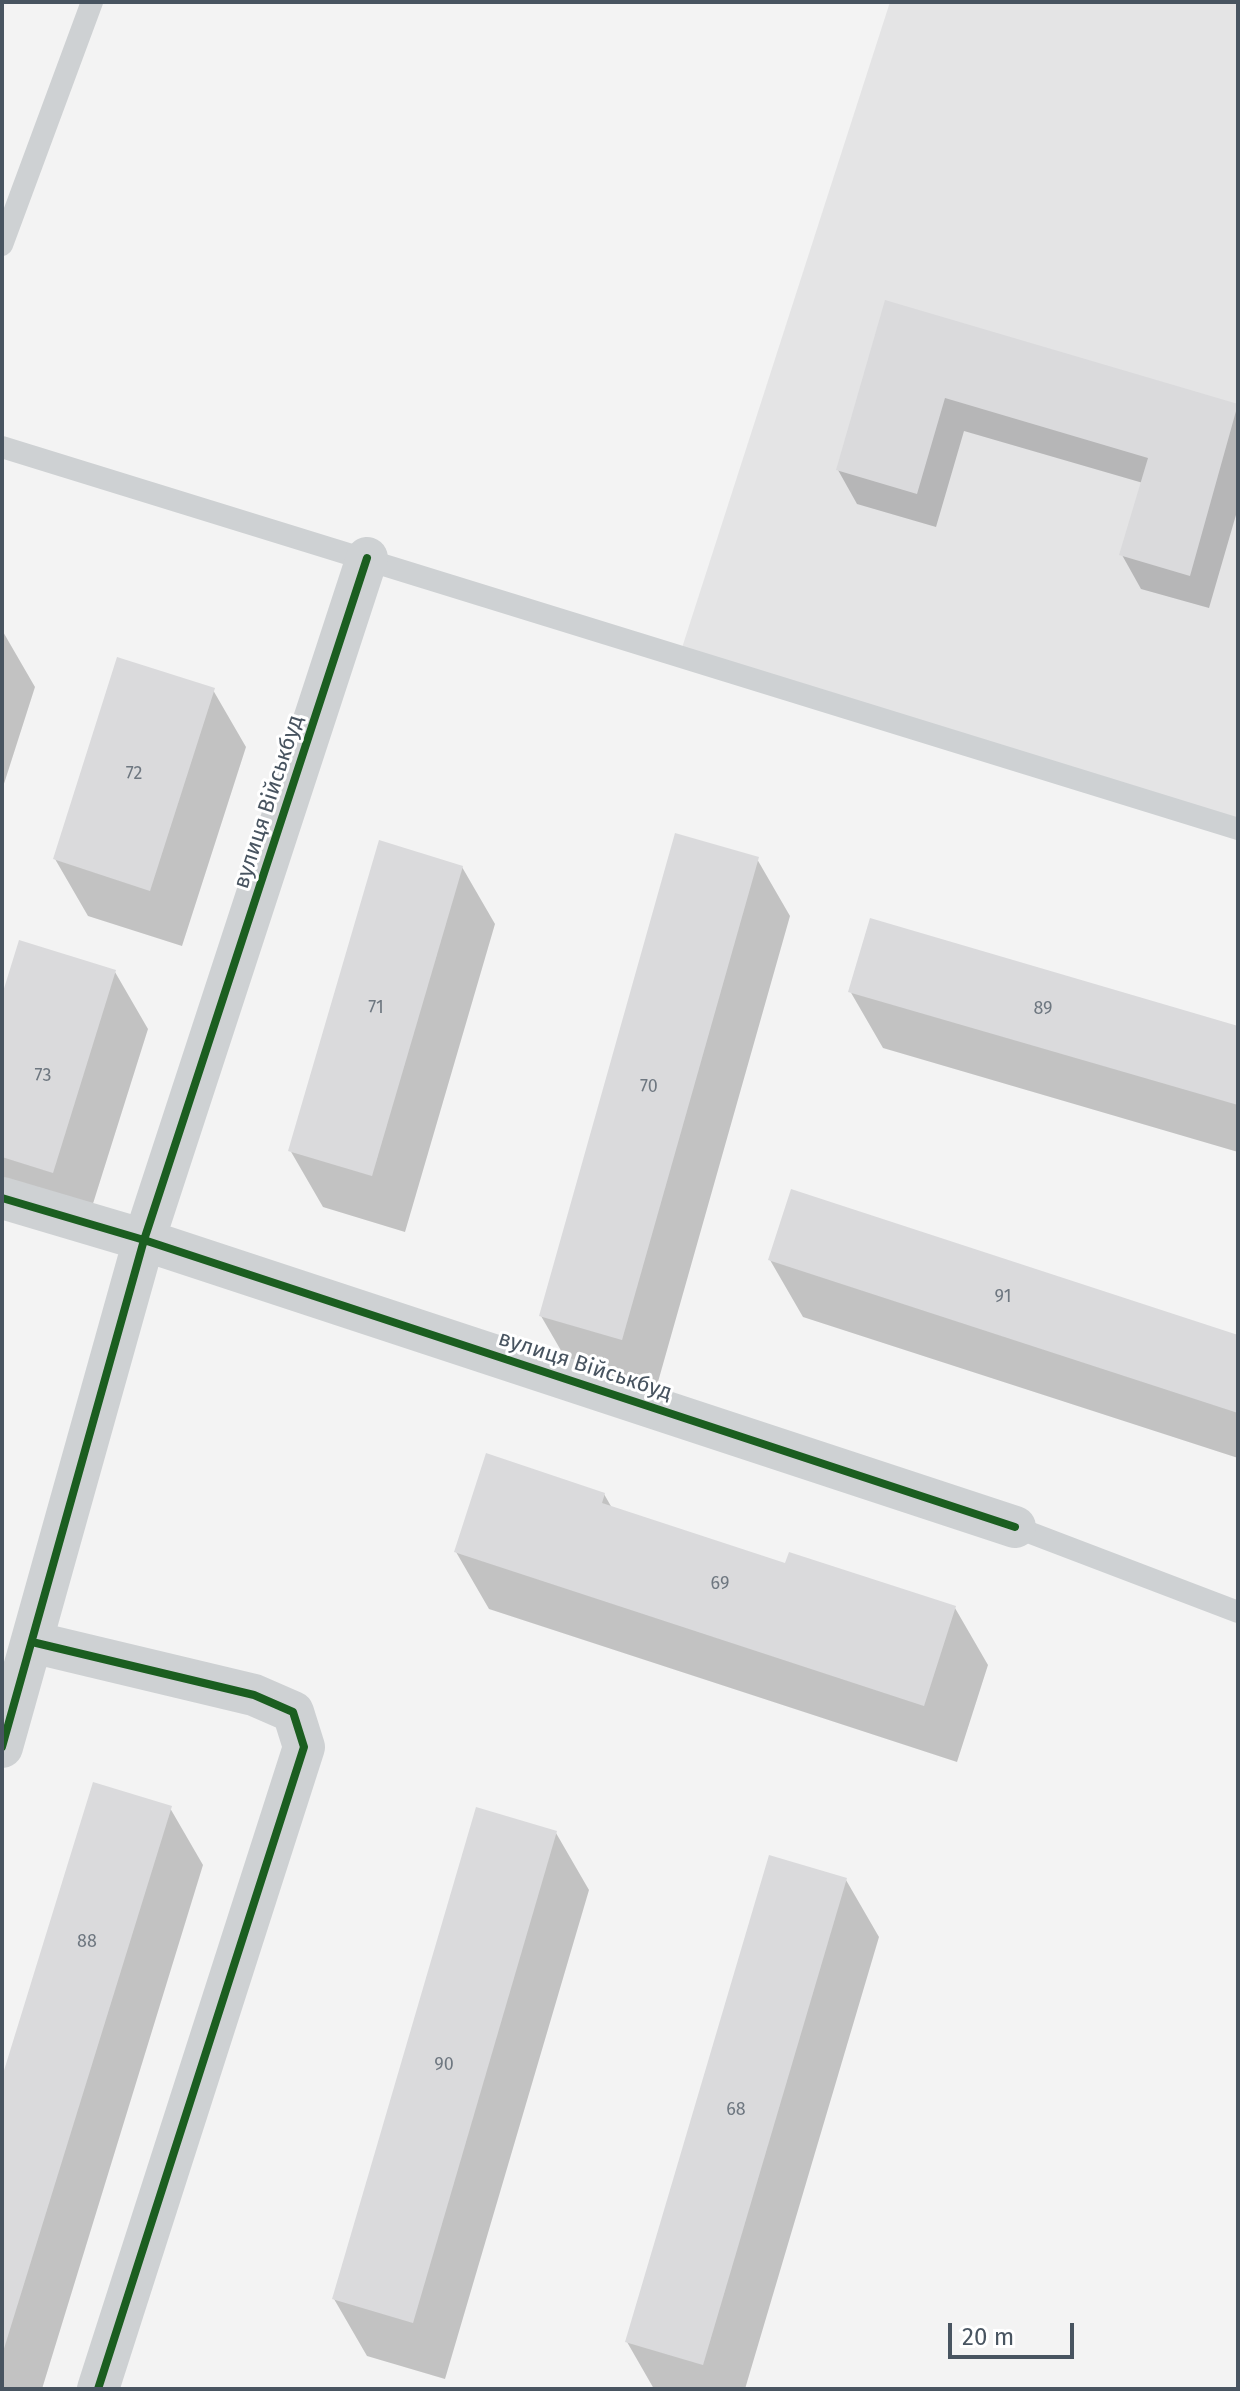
<!DOCTYPE html>
<meta charset="utf-8">
<style>
body{margin:0}
#map{position:relative;width:1240px;height:2391px;overflow:hidden;background:#f3f3f3;font-family:"Fira Sans",sans-serif}
canvas{display:block}
.frame{position:absolute;inset:0;border:4px solid #485460;pointer-events:none}
.scale{position:absolute;left:948px;top:2323px;width:126px;height:36px;box-sizing:border-box;border:4px solid #485460;border-top:0;padding-left:10px;font-size:24px;line-height:28px;white-space:nowrap;color:#485460;-webkit-text-stroke:6px #fff;paint-order:stroke}
</style>
<div id="map">
<canvas width="1240" height="2391"></canvas>
<div class="frame"></div>
<div class="scale">20 m</div>
</div>
<script>
const ctx = document.querySelector('canvas').getContext('2d');
ctx.lineJoin = 'round';
function fill(path, color) { ctx.fillStyle = color; ctx.fill(path, 'evenodd'); }
const toPath = rows => new Path2D(rows.map(r => 'M' + r).join(''));
function stroke(path, color, width, dash) { ctx.strokeStyle = color; ctx.lineWidth = width; ctx.lineCap = dash ? 'butt' : 'round'; ctx.setLineDash(dash || []); ctx.stroke(path); }
function drawText(font, color, halo, rows, align = 'center') {
  ctx.font = font + ' "Fira Sans",sans-serif'; ctx.lineWidth = 6; ctx.setLineDash([]); ctx.textBaseline = 'middle'; ctx.strokeStyle = halo; ctx.fillStyle = color; for (const [text, x, y, turn = 0] of rows) {
    ctx.save(); ctx.translate(x, y); ctx.rotate((+turn || 0) * Math.PI / 180); ctx.textAlign = isNaN(turn) ? turn : align; if (halo) ctx.strokeText(text, 0, 0); ctx.fillText(text, 0, 0); ctx.restore();
  }
}
fill(toPath([
 [890,2,1238,2,1238,821,680,654]
]), '#e4e4e5');
fill(toPath([
 [886,302,1238,406,1238,508,1209,608,1141,589,1122,555,1143,483,964,431,936,527,857,504,838,470],
 [2,630,35,687,2,790],
 [213,690,246,747,182,946,88,916,55,859],
 [757,859,790,916,654,1396,574,1373,541,1316],
 [462,867,495,924,405,1232,323,1207,290,1150],
 [115,972,148,1029,85,1229,2,1203,2,1002],
 [850,991,1238,1028,1238,1152,883,1048],
 [770,1260,1238,1337,1238,1458,803,1317],
 [604,1494,612,1508,786,1565,955,1608,988,1665,957,1762,489,1609,456,1552],
 [170,1808,203,1865,42,2389,2,2389,2,2084],
 [556,1833,589,1890,445,2379,367,2356,334,2299],
 [846,1880,879,1937,745,2389,654,2389,627,2342]
]), '#0003');
fill(toPath([
 [885,300,1238,404,1190,576,1119,555,1148,458,945,398,917,494,836,470],
 [117,657,215,688,150,891,53,859],
 [675,833,759,857,622,1340,539,1316],
 [379,840,463,866,372,1176,288,1151],
 [870,918,1238,1026,1238,1105,848,992],
 [19,940,116,970,53,1173,2,1157,2,995],
 [791,1189,1238,1335,1238,1413,768,1260],
 [486,1453,605,1493,602,1503,785,1563,789,1552,956,1606,924,1706,454,1552],
 [93,1782,172,1806,2,2355,2,2077],
 [476,1807,557,1831,413,2323,332,2299],
 [769,1855,847,1878,703,2365,625,2342]
]), '#dadadc');
stroke(toPath([
 [2,245,92,2],
 [2,447,1238,829],
 [1015,1527,1238,1612]
]), '#ced1d3', 22);
stroke(toPath([
 [2,1198,144,1240,1015,1527],
 [32,1642,254,1695,293,1712,304,1747,98,2389],
 [2,1747,144,1240,367,558]
]), '#ced1d3', 42);
stroke(toPath([
 [2,1198,144,1240,1015,1527],
 [32,1642,254,1695,293,1712,304,1747,98,2389],
 [2,1747,144,1240,367,558]
]), '#1b5e20', 8);
drawText('18px', '#6e7780', null, [
 ["72",134,774],
 ["71",376,1008],
 ["89",1043,1009],
 ["73",43,1076],
 ["70",649,1087],
 ["91",1003,1297],
 ["69",720,1584],
 ["88",87,1942],
 ["90",444,2065],
 ["68",736,2110]
]);
drawText('22px', '#485460', '#fff', [
 ["вулиця Військбуд",269,802,-72],
 ["вулиця Військбуд",585,1366,18]
]);
</script>
